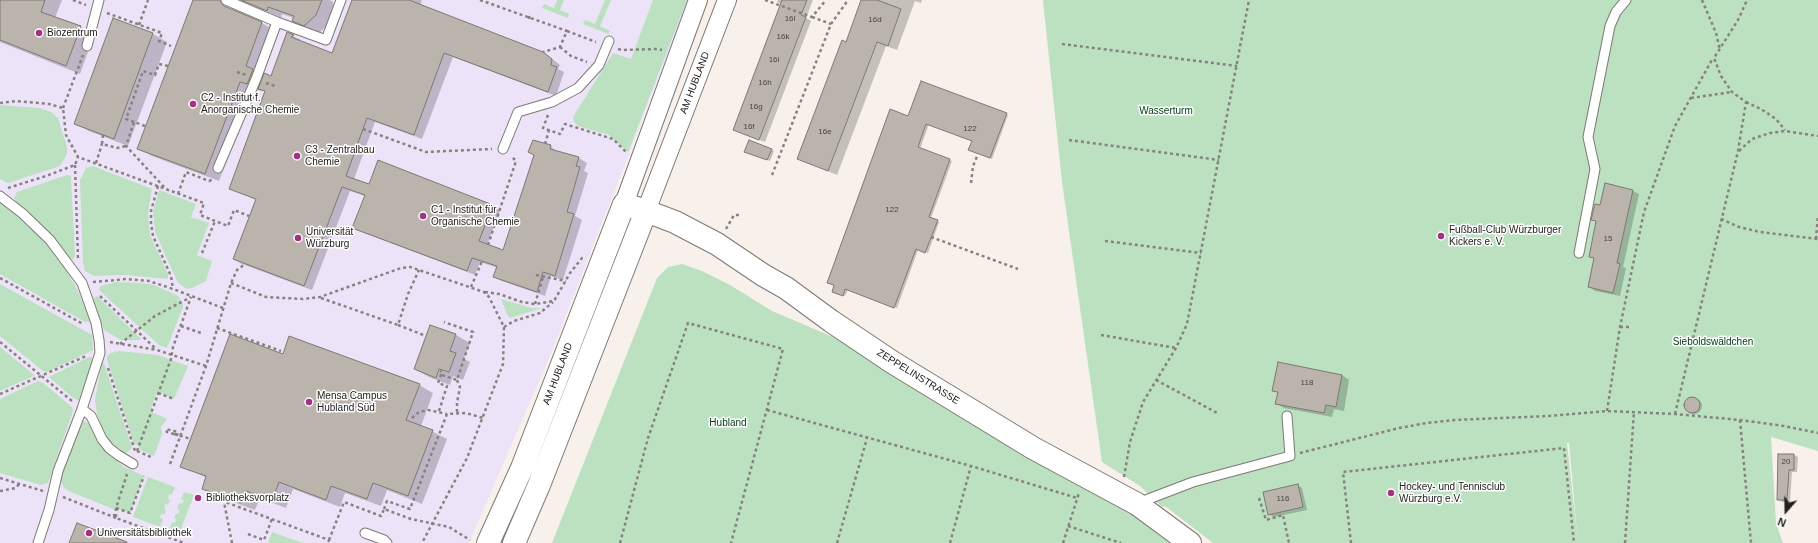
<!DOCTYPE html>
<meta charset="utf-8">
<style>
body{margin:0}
#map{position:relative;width:1818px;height:543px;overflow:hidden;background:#f8f0ea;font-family:Arial,sans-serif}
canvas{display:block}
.north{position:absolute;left:1766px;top:491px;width:40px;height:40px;-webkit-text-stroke:3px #fff;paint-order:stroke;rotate:200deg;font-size:11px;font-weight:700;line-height:16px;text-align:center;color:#23201e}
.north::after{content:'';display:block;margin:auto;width:14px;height:18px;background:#23201e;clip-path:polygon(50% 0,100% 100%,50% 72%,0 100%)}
</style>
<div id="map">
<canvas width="1818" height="543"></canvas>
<div class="north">N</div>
</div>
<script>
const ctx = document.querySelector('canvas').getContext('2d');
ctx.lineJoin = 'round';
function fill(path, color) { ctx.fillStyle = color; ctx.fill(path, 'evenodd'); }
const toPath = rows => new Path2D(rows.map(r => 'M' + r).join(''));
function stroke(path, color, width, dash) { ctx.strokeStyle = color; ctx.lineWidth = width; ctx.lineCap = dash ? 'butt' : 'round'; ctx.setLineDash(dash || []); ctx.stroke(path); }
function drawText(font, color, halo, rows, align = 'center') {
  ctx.font = font + ' Arial,sans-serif'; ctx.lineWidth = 3; ctx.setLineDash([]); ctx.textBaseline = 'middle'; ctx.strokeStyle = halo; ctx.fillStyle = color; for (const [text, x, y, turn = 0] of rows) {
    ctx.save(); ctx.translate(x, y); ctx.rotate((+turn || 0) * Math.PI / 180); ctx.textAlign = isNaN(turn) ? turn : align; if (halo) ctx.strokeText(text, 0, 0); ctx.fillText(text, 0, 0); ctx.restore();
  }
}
fill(toPath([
 [0,0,689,0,552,351,469,543,0,543]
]), '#ede3f8');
fill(toPath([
 [557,0,564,0,560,10,569,14,568,18,542,8,544,4,554,8],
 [605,0,611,0,600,26,610,31,608,34,583,24,585,20,595,24],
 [653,0,687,0,628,152,609,135,578,126,574,122,573,117,613,53,631,59],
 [1043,0,1818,0,1818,451,1771,437,1776,523,1783,543,1578,543,1569,443,1567,443,1578,543,1213,543,1165,506,1162,507,1140,486,1102,462,1062,182],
 [0,105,39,108,51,112,58,118,67,147,67,154,60,166,8,183,0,179],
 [93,166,152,189,148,213,149,225,150,235,168,274,168,279,125,275,94,276,85,271,83,263,80,180,86,168],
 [67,175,71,176,71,179,75,255,73,260,69,257,52,235,18,205,14,198,17,192],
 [159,190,196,204,191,217,209,223,197,255,212,261,206,281,192,288,187,289,178,283,155,232,153,212],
 [0,203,13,210,43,238,60,260,78,291,88,314,90,322,85,322,0,274],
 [682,264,702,271,730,285,772,311,892,362,1190,543,552,543,657,278,668,267],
 [116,282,141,283,154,285,178,296,183,304,183,307,167,348,159,345,100,291,99,288,101,286],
 [0,284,92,335,93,350,47,372,43,371,0,336],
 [97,296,140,338,141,340,121,340,104,330,93,303,94,298],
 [501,299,531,308,542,308,510,318,507,314],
 [0,347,33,374,34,376,0,391],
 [119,351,158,355,188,366,174,399,157,392,150,411,167,419,161,427,162,434,154,456,140,450,138,445,134,444,107,359,107,356,111,353],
 [89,357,92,357,92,362,80,399,77,400,72,397,49,377],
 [102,362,104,363,132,448,126,453,121,451,111,443,103,430,97,414,95,400],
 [38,381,43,383,72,407,73,411,48,483,41,485,0,473,0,399],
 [84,421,89,423,102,445,111,456,124,467,144,476,130,513,119,509,118,511,71,492,65,489,61,482,62,471,80,424],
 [148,477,175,487,172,495,169,494,168,499,170,500,168,505,165,504,164,509,166,510,165,514,161,514,160,518,163,519,160,527,133,517],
 [184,492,194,495,179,534,169,530,172,522,175,523,176,519,174,518,176,513,178,514,180,510,177,509,179,503,182,504,184,500,181,499],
 [272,532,303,543,268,543]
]), '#bbe1c0');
fill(toPath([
 [0,0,62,0,55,18,80,27,94,35,80,74,0,42],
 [194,0,203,0,262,23,276,31,260,74,264,76,272,77,288,34,301,40,299,41,333,54,353,0,422,0,420,6,551,58,560,65,558,69,564,72,556,96,453,57,422,139,375,122,354,179,370,185,492,206,500,210,487,245,504,251,550,146,558,152,579,158,587,163,584,171,588,173,575,216,582,220,563,280,551,276,545,296,502,281,494,277,498,268,480,262,475,275,362,232,354,227,365,196,350,191,312,290,242,264,234,259,256,200,230,188,266,92,262,89,261,91,254,89,219,181,152,156,138,148],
 [243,0,330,0,333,2,334,12,330,23,319,33,293,21,294,18,282,14,281,18],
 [778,0,813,0,806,18,811,21,765,142,739,132,781,4,777,2],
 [863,0,922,0,921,3,915,1,897,50,886,46,837,175,799,159],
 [114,19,153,34,167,42,128,146,89,131,75,123],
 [1006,114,1008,115,992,159,972,151,973,141,929,124,920,149,952,161,931,218,939,222,928,253,918,250,897,308,848,290,845,296,835,293,909,117],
 [771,149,774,151,770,161,748,153],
 [1605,185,1633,191,1639,194,1623,267,1626,268,1620,296,1595,291,1589,287,1595,259,1590,256,1597,222,1593,220,1601,206],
 [431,326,456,335,470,343,464,359,470,362,463,380,453,376,450,385,429,377,415,369],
 [283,355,419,385,433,393,421,426,447,439,422,504,387,490,381,506,345,493,340,507,293,489,286,508,260,498,255,510,217,496,203,488,207,478,182,466],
 [1342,375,1349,380,1344,411,1334,409,1332,417,1284,408,1276,403,1278,393,1273,390],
 '1686 406a8 8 0 1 1 16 0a8 8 0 1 1-16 0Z',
 [1794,455,1798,457,1797,472,1792,472,1790,502,1782,502,1778,499],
 [1297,485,1302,488,1307,510,1274,517,1269,514]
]), '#0003');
const building = toPath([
 [0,0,45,0,41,12,81,26,66,66,0,40,0,0],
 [193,0,220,0,224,6,262,22,246,66,253,69,250,77,247,84,240,82,205,174,137,149,193,0],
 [241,0,322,0,316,15,304,26,292,21,294,16,268,7,267,11,241,0],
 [352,0,409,0,543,52,552,59,551,65,557,67,548,92,444,53,414,135,367,118,346,176,369,184,378,160,493,205,479,241,503,250,534,155,528,152,533,140,551,145,550,149,579,157,576,166,580,167,567,212,574,214,555,276,543,272,537,292,493,277,497,266,472,258,467,271,352,228,365,195,342,187,304,286,233,259,256,199,229,189,265,91,258,89,264,73,271,76,287,32,294,35,291,37,332,53,352,0],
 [782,0,807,0,801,15,806,17,759,140,733,130,782,0],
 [861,0,877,0,901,9,888,46,877,42,828,171,797,159,842,40,846,42,861,0],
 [113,18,153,33,114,139,74,124,113,18],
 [921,81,1007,113,990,158,968,150,972,141,926,124,918,147,950,159,929,217,938,220,925,253,916,249,894,308,845,289,843,296,832,292,834,285,827,283,890,109,908,116,921,81],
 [749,140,772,149,767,160,744,152,749,140],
 [1605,183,1633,190,1617,263,1620,264,1613,293,1588,287,1594,258,1589,257,1596,221,1591,220,1595,204,1600,205,1605,183],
 [430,325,456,334,450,351,456,353,449,372,439,369,436,378,414,369,430,325],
 [230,334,283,354,289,336,420,384,406,420,433,430,408,496,373,483,367,499,331,486,326,500,279,482,272,501,246,491,241,503,202,489,206,476,180,467,230,334],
 [1278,362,1342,375,1336,407,1326,405,1324,413,1275,404,1278,392,1272,391,1278,362],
 '1684 405a8 8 0 1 1 16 0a8 8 0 1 1-16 0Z',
 [1778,454,1794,454,1794,470,1789,470,1787,500,1777,500,1778,454],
 [1298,484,1303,507,1268,515,1263,492,1298,484],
 [77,523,127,542,127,543,69,543,77,523]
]);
fill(building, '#bab4ad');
stroke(building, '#7e7872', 1);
const lane = toPath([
 [226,0,277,22],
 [87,46,99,0],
 [503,149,518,112,552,102,578,88,599,65,609,41],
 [218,168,256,79,277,22,326,40,341,0],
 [0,196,22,213,50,240,82,283,96,323,99,340,100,353,82,409,58,471,49,510,38,543],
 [1579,253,1595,169,1588,137,1610,26,1616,12,1626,0],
 [82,409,91,416,102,439,109,448,118,455,133,464],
 [1138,503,1193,482,1290,456,1287,416],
 [365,533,384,540,387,543]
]);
const street = toPath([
 [624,204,698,0],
 [646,211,727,0]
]);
const secondary = toPath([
 [488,543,522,468,624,204,646,211,675,222,717,244,763,275,786,288,831,321,892,362,1033,448,1137,504,1190,543],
 [514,543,539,485,646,211]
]);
stroke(lane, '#7f7873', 11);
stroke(street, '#7f7873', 20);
stroke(secondary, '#7f7873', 24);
stroke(toPath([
 [73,0,86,5],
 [480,0,567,31,560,47,543,52],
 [765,0,812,17,826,0],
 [1702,0,1716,33,1720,50],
 [107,13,162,33,159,41,171,46],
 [812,17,831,24],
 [529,19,530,13],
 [139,25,148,0],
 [567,31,596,42],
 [1062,44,1237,66],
 [560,47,571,56,587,62],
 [618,49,622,50,657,49,662,50],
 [237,72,246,75],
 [266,83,275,86],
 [1691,98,1732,92],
 [1746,102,1761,109,1776,119,1785,130],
 [0,103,16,101,49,104,63,108,66,135,78,157,204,203,200,215,228,226,234,210,249,216],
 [63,108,83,55],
 [548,115,543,128,560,134,565,124,613,139,626,152],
 [134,122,126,119,143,71,155,75,159,64,168,66],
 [145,126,134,122,126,146,166,189],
 [363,129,426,152,492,149],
 [103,135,102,144,117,148,126,146],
 [1069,140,1219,160],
 [545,144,549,130],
 [1739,151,1752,139,1770,133,1785,131,1818,136],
 [96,163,102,144],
 [75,165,78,258],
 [772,175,831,24,848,0],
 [971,183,973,166,978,154],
 [158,186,151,211,151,223,153,236,171,276,173,289],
 [8,188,46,176,75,165,78,157],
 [178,194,186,172,209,181,214,179],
 [1721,219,1739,227,1760,232,1818,239],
 [726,229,734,215,739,215],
 [931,237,1018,269],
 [1816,239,1818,215],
 [1105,241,1201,253],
 [488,245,516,161,511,156],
 [202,253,215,221],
 [536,275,566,281],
 [0,278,83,324],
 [93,282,127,279,149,281,173,289,223,308],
 [231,283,266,297,303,299,320,297,401,268,410,267,484,292,489,297,504,327,503,364,467,458,422,543],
 [471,287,482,261],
 [485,292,499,294,522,302,535,304,554,301,570,273,582,258,584,257],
 [100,296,156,349],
 [321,298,398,325,408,294,419,270],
 [535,304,543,277],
 [398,325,426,336],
 [181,326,201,333],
 [504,327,514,321,540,313,553,302],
 [1620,327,1631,327],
 [217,328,281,351],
 [1101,335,1176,348],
 [0,342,72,401],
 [110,342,157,350,206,366],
 [120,344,155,316,191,297],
 [108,368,135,451],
 [442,375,457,380,473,332,444,322],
 [457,380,460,387,457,403,457,415],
 [1156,380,1219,414],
 [158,393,174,399],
 [0,394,86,356],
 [767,410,971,466,1077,498],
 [439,411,447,386,438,383,442,372,440,371],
 [1607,411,1620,327,1644,212,1675,126,1713,58],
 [1675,414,1738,151,1746,102,1732,92,1721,76,1714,58,1738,20,1747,0],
 [412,418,419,412,428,410,447,414],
 [1740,420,1751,543],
 [174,434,167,432,166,429,178,432,177,435,174,434],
 [137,451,171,359,173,347,191,297],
 [137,451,151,457,150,459],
 [1300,453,1399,428,1427,423,1455,420,1548,416,1607,411,1675,414,1740,420,1784,426,1818,433],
 [170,464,206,366,231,283,237,270,245,264],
 [1124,477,1130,442,1143,402,1176,348,1187,324,1249,0],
 [0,478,43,491],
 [0,491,16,488,19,484],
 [63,497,116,518,114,515,116,518,184,543],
 [1259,498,1266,520,1283,515,1289,543],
 [116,508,130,513,144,476],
 [384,509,387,501,410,509,447,414,466,413,483,418],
 [116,517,116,508,127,474],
 [1068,526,1121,543],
 [248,534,264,540,272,519],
 [329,540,344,502,381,516,384,509,411,519,449,527,470,540],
 [232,543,224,502,226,497,225,502,329,540,328,543],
 [620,543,648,438,688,323,783,349,731,543],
 [837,543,867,438],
 [950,543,971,466],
 [1063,543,1079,493],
 [1351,543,1343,472,1564,448,1574,543],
 [1625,543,1634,411]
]), '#88827f', 2.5, [3, 3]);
stroke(lane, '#fff', 9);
stroke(street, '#fff', 18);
stroke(secondary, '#fff', 22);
stroke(toPath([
 [174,434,191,439]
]), '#88827f', 2.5, [3, 3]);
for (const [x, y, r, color] of [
 [39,33,4,"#a62f86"],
 [193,104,4,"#a62f86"],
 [297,156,4,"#a62f86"],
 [423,216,4,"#a62f86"],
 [1441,236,4,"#a62f86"],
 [298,238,4,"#a62f86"],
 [309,402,4,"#a62f86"],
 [1391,493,4,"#a62f86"],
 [198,498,4,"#a62f86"],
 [89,533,4,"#a62f86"]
]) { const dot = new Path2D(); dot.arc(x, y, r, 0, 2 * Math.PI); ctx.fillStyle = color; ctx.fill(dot); stroke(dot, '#fff', 1.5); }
drawText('8px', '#494542', null, [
 ["16l",790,19],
 ["16d",875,20],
 ["16k",783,37],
 ["16i",774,60],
 ["16h",765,83],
 ["16g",756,107],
 ["16f",749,127],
 ["122",970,129],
 ["16e",825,132],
 ["122",892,210],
 ["15",1608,239],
 ["118",1307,383],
 ["20",1786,462],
 ["116",1283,499]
]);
drawText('10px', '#23201e', '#fff', [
 ["Biozentrum",47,33],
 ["C2 - Institut f.",201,98],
 ["Anorganische Chemie",201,110],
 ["C3 - Zentralbau",305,150],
 ["Chemie",305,162],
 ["C1 - Institut für",431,210],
 ["Organische Chemie",431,222],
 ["Fußball-Club Würzburger",1449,230],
 ["Kickers e. V.",1449,242],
 ["Universität",306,232],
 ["Würzburg",306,244],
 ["Mensa Campus",317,396],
 ["Hubland Süd",317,408],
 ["Hockey- und Tennisclub",1399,487],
 ["Würzburg e.V.",1399,499],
 ["Bibliotheksvorplatz",206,498],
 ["Universitätsbibliothek",97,533]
], 'left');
drawText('10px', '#23201e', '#fff', [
 ["AM HUBLAND",695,83,-69],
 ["AM HUBLAND",558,374,-69],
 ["ZEPPELINSTRASSE",918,377,32]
]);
drawText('10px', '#004015', '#fff', [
 ["Wasserturm",1166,111],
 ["Sieboldswäldchen",1713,342],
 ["Hubland",728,423]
]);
</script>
